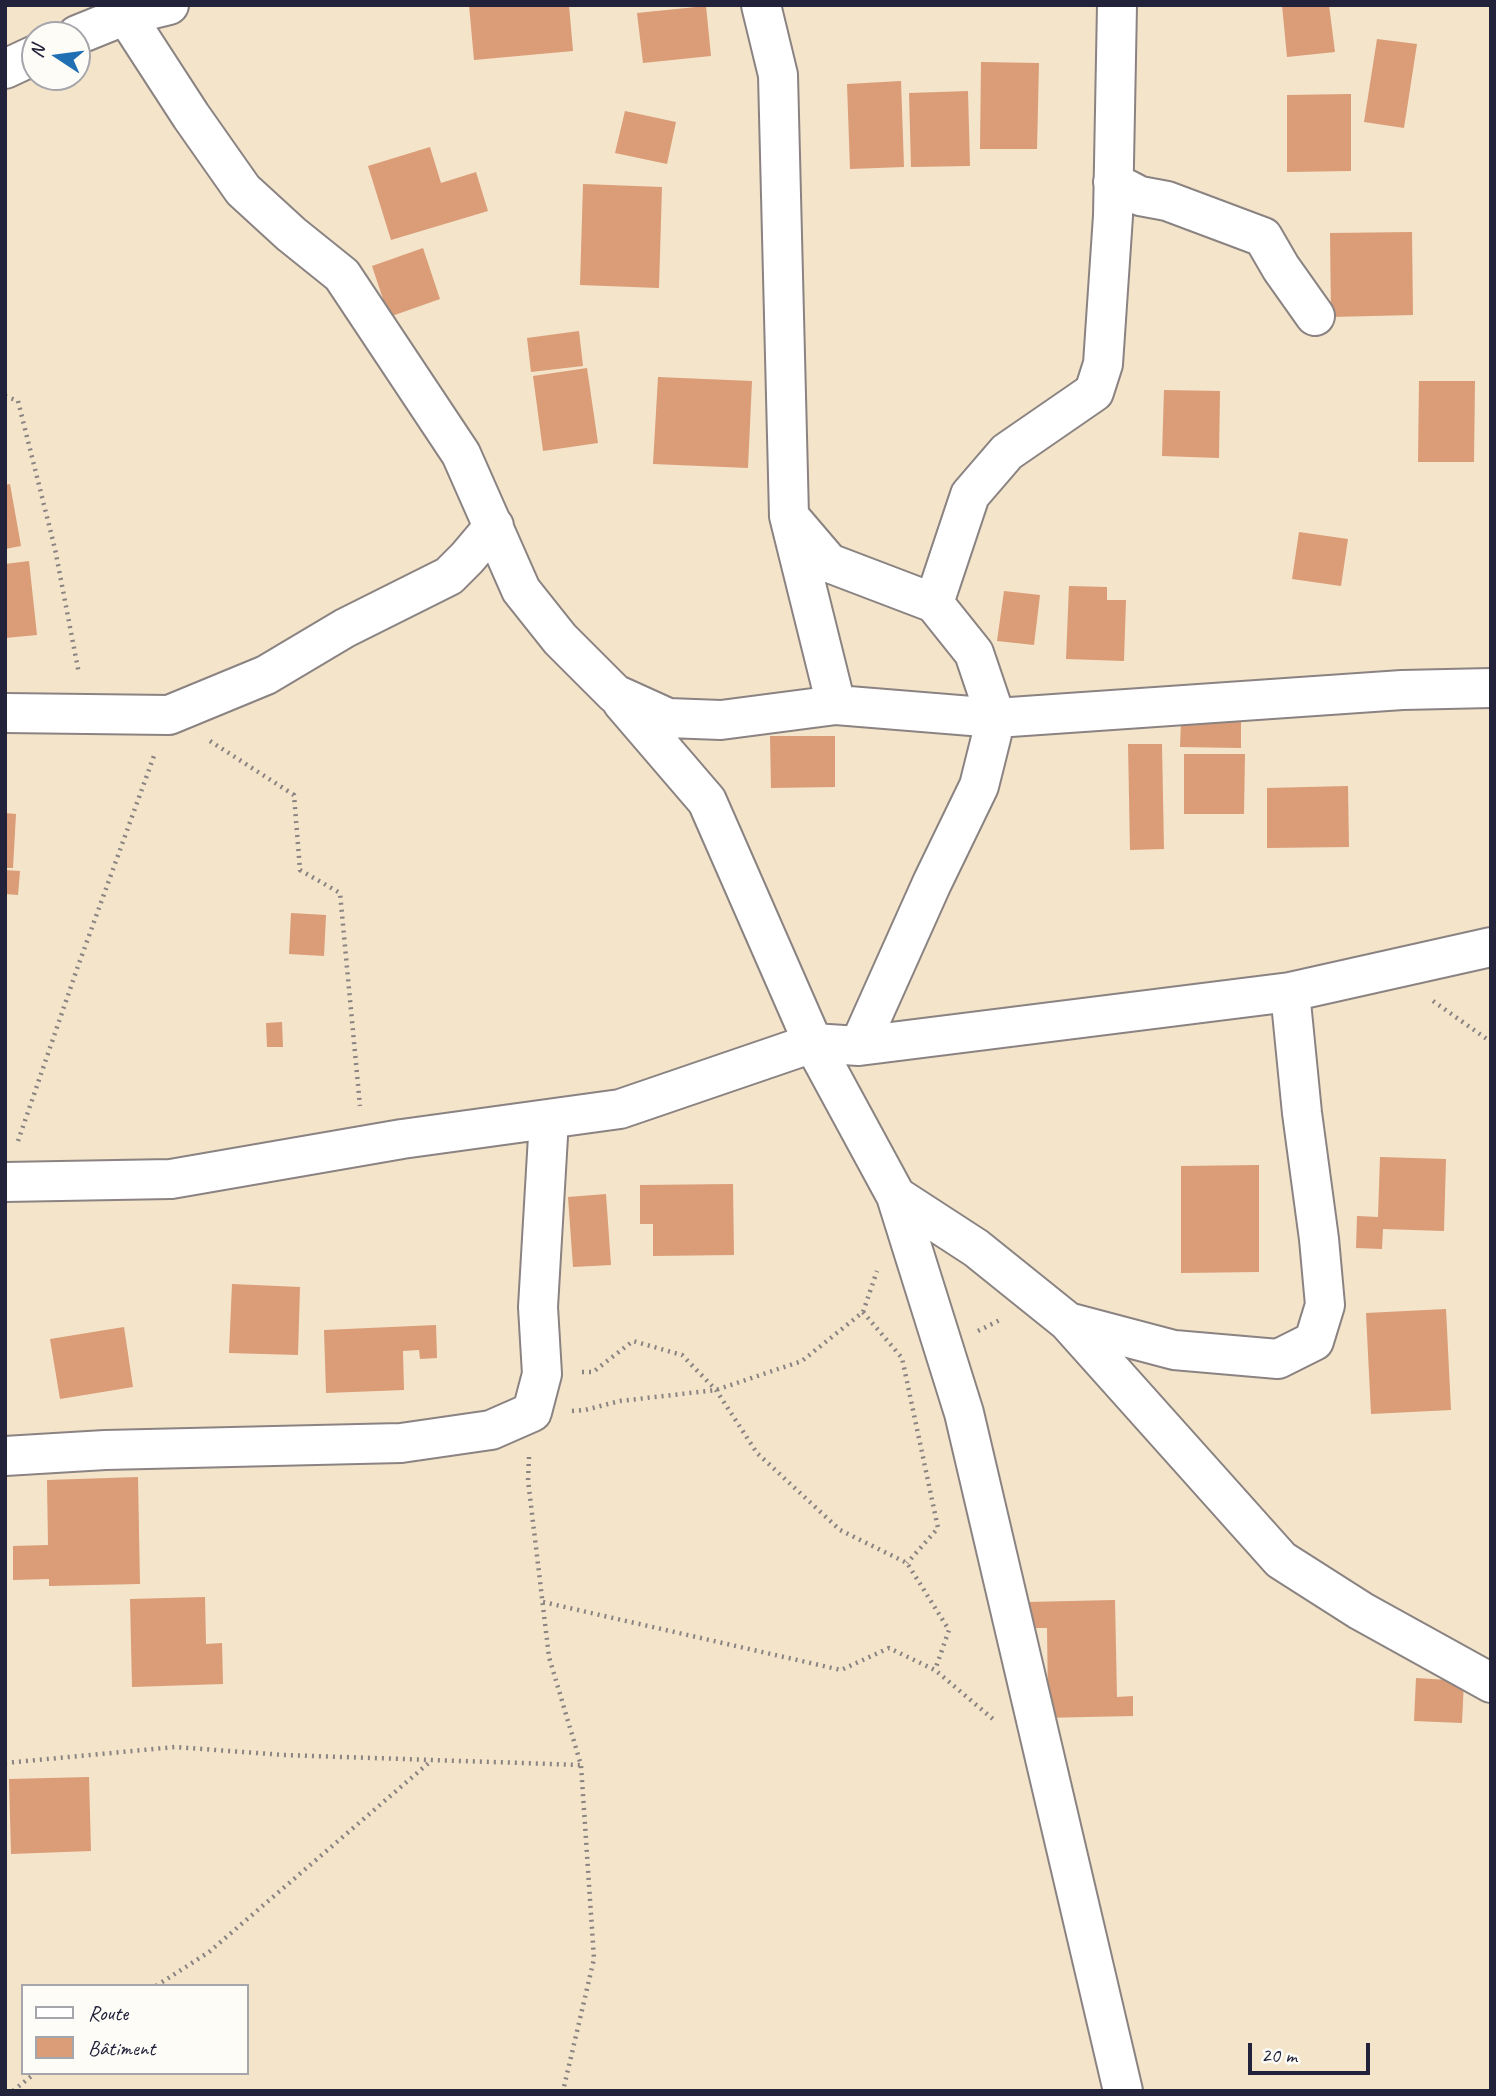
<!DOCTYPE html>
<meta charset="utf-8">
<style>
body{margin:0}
#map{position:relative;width:1496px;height:2096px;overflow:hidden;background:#f3e4ca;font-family:Caveat,sans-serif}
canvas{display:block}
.frame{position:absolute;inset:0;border:7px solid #22223b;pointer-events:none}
.legend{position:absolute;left:21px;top:1984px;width:228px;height:91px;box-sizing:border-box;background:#fdfcf7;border:2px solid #a5a5ac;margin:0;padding:9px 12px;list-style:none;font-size:21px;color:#22223b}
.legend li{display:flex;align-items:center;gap:14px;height:35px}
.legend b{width:35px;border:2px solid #a5a5ac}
.north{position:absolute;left:21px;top:21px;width:70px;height:70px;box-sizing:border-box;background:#fdfcf7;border:2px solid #a5a5ac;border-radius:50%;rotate:283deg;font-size:19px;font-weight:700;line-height:28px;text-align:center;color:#22223b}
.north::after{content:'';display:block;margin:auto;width:24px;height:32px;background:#1f6fb2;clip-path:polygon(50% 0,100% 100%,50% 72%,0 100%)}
.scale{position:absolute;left:1248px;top:2043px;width:122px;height:32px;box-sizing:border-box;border:4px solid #22223b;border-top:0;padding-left:9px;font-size:21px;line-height:24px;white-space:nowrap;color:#22223b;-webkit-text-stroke:5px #fdfcf7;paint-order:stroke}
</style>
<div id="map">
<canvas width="1496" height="2096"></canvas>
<div class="frame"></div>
<ul class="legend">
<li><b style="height:9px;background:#fff"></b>Route</li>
<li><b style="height:19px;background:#db9c78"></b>Bâtiment</li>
</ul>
<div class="north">N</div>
<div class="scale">20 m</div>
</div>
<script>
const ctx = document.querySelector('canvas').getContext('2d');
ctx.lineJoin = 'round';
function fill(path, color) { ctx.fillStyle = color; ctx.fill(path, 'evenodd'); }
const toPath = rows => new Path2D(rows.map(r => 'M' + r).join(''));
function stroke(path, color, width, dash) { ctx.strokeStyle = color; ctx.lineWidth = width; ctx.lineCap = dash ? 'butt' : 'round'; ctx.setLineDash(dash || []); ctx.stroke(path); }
fill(toPath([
 [469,5,569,5,573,51,474,60],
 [1282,5,1329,5,1335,52,1287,57],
 [706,6,711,56,643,63,637,13],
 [1377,39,1417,44,1404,128,1364,122],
 [981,62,1039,63,1037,149,980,149],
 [901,81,904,167,850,169,847,84],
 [968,91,970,166,911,167,909,93],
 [1351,94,1351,171,1287,172,1287,95],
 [625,111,676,122,667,164,615,153],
 [430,147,441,183,476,172,488,211,391,240,368,166],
 [583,184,662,187,659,288,580,285],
 [1412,232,1413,315,1331,317,1330,233],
 [423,248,440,299,389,317,372,266],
 [579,331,583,366,531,372,527,338],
 [587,368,598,443,543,451,533,376],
 [658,377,752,381,748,468,653,464],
 [1419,381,1475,381,1474,462,1418,462],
 [1164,390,1220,391,1219,458,1162,456],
 [10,484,21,546,5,549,5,485],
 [1299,532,1348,539,1341,586,1292,579],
 [29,561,37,635,5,638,5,564],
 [1069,586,1107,587,1107,600,1126,600,1124,661,1066,659],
 [1004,591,1040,595,1034,645,997,641],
 [1181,722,1241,722,1241,748,1180,747],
 [770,736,835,736,835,787,771,788],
 [1128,744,1162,744,1164,849,1130,850],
 [1184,754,1245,754,1244,814,1184,814],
 [1348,786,1349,847,1267,848,1267,788],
 [5,813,16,814,13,868,5,868],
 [5,870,20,871,18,895,5,894],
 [291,913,326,915,324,956,289,954],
 [282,1022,283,1047,267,1047,266,1023],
 [1380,1157,1446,1159,1444,1231,1383,1229,1382,1249,1356,1248,1357,1216,1378,1217],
 [1259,1165,1259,1272,1181,1273,1181,1166],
 [733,1184,734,1255,653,1256,653,1224,640,1224,640,1185],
 [606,1194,611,1265,573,1267,568,1197],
 [232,1284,300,1287,298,1355,229,1353],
 [1446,1309,1451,1410,1371,1414,1366,1313],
 [436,1325,437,1358,420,1359,419,1350,403,1351,404,1390,326,1393,324,1330],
 [124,1327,133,1387,60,1399,50,1339],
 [138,1477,140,1584,49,1586,49,1579,13,1580,13,1546,48,1545,47,1480],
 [205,1597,206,1644,222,1643,223,1684,132,1687,130,1599],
 [1115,1600,1117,1697,1133,1696,1133,1716,1040,1718,1048,1701,1047,1628,1027,1628,1027,1602],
 [1416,1678,1464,1681,1462,1723,1414,1721],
 [89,1777,91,1851,11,1854,9,1779]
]), '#db9c78');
const minor = toPath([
 [119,5,191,116,243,190,291,234,342,275,461,454,521,590,560,639,615,694,668,718,721,720,836,705,996,718,1402,690,1491,688],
 [761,5,778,75,789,516,836,705],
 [77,35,124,16,169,5],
 [5,69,35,55],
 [1113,182,1140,196,1167,201,1263,237,1281,268,1315,316],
 [794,522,829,563,934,603,974,653,996,718,979,786,932,883,859,1046],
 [934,603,970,495,1007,452,1094,392,1103,364,1113,216,1117,5],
 [622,702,707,801,813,1043,896,1196,964,1413,1123,2091],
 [5,713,169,715,266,675,345,628,449,576,467,558,494,526],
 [5,1182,171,1179,402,1139,620,1109,813,1043,859,1046,1290,992,1491,947],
 [896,1196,976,1248,1068,1322,1174,1350,1278,1359,1314,1341,1325,1305,1319,1239,1302,1113,1290,992],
 [1068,1322,1281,1560,1361,1611,1491,1683],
 [5,1456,105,1450,401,1443,491,1430,532,1412,542,1374,538,1307,549,1119]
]);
stroke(minor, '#8a8382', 42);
stroke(toPath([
 [5,396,18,401,55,549,79,674],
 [210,741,294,795,300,870,340,893,360,1106],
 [1433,1001,1491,1042],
 [18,1141,77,969,155,753],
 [863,1312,902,1358,938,1528,907,1563],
 [978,1331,1002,1319],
 [582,1372,593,1372,633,1341,682,1355,716,1390,757,1453,840,1530,907,1563,949,1630,935,1670],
 [572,1411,585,1410,620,1401,716,1390,802,1361,863,1312,877,1271],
 [529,1457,528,1480,549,1657,581,1765,594,1959,563,2091],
 [543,1602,841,1670,889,1648,935,1670,993,1719],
 [5,1763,175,1747,284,1755,581,1765],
 [156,1986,209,1952,431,1761],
 [13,2091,35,2073]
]), '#8a8382', 4.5, [2, 5]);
stroke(minor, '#fff', 38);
</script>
